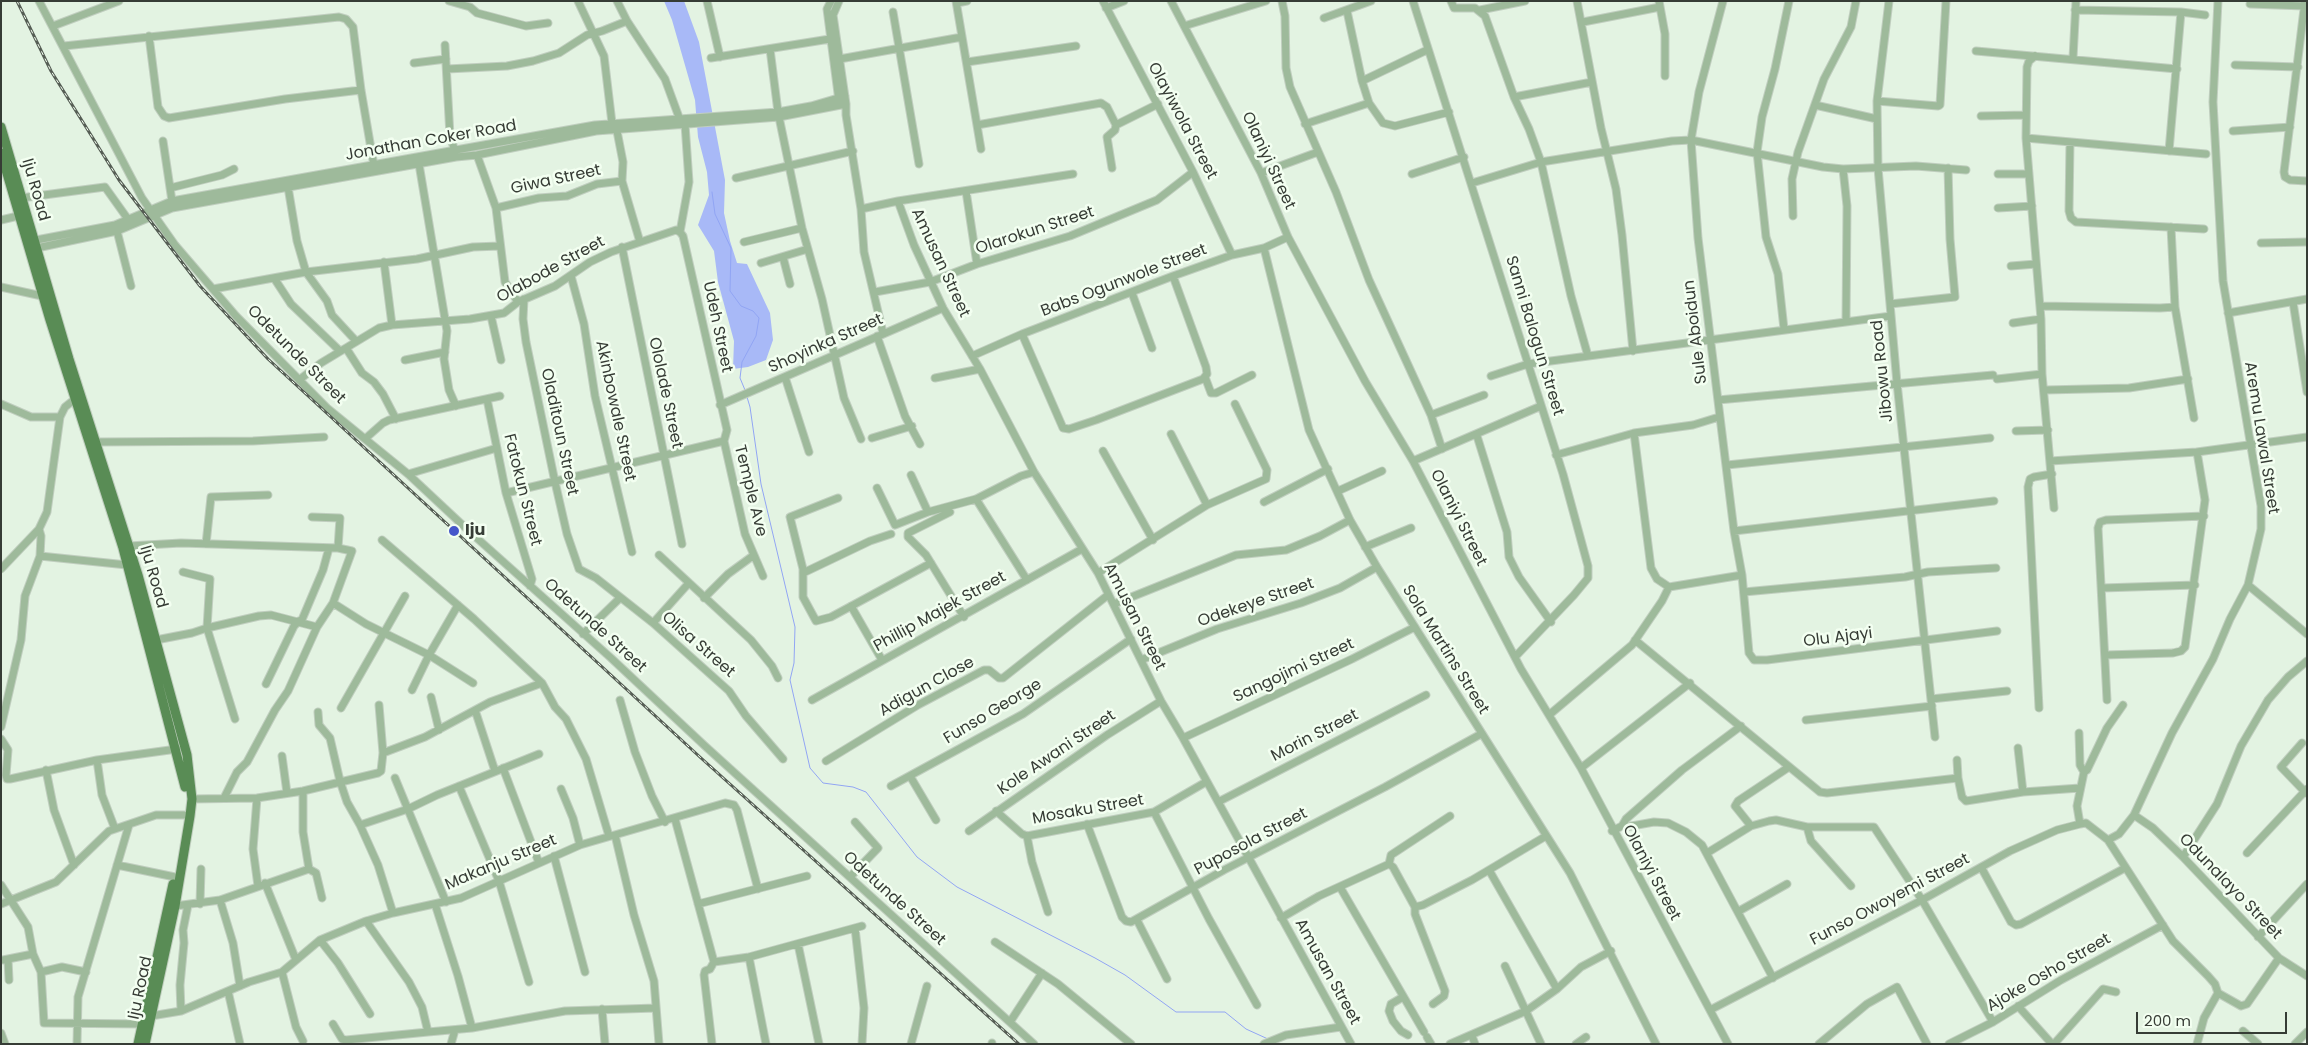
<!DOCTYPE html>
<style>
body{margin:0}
#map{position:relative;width:2308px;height:1045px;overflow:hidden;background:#e3f3e2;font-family:Poppins,sans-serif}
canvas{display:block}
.frame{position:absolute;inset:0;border:2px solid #363c35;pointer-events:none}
.scale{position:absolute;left:2136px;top:1012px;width:151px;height:22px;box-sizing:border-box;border:2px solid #363c35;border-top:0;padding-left:6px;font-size:15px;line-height:18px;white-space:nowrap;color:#363c35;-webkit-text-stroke:4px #f3fff1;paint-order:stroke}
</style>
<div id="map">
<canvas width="2308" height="1045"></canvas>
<div class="frame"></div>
<div class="scale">200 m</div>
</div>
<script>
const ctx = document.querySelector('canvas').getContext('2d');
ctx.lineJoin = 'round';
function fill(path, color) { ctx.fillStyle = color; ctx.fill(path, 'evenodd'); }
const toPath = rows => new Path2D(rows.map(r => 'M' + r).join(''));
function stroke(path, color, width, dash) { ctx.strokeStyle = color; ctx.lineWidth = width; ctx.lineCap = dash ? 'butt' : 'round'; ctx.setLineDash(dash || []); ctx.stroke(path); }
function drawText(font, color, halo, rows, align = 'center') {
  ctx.font = font + ' Poppins,sans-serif'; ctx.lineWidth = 5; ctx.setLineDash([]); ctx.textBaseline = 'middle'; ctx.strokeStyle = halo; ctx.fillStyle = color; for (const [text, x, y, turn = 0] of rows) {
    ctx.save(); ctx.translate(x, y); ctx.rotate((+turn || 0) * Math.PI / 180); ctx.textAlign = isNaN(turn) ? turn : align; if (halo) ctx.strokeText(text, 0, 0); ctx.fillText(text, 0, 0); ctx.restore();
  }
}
fill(toPath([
 [664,1,684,1,699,42,725,180,724,213,730,241,737,263,747,264,770,313,773,340,766,360,748,367,733,369,734,341,718,282,714,251,698,225,709,195,707,172,698,137,695,100,672,20]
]), '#a8b9f7');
stroke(toPath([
 [712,192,715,214,731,248,730,291,741,306,753,311,759,318,756,336,742,362,740,378,745,390],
 [747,397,750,407,761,484,795,627,794,663,790,680,810,768,823,783,853,787,866,792,917,857,957,887,1095,958,1125,975,1176,1012,1225,1012,1246,1029,1268,1039]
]), '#91a5f4', 1);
const minor = toPath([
 [39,1,142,198,175,245,236,316,327,408,408,474,470,532,611,658,705,746,1034,1044],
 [449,1,470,7,477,13,526,26,548,23],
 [578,1,604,56,612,123],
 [617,1,627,21,665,79,680,120],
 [707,1,720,57],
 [831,1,827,9,839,101],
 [839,1,833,15,846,104,846,115,861,209,864,252,883,333],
 [956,1,981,149],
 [1103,1,1193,172,1232,255],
 [1171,1,1261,173,1288,237,1365,381,1413,461,1521,669,1581,768,1728,1044],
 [1282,1,1285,16,1286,68,1290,87,1336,192,1369,280,1431,415,1442,449],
 [1413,1,1563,474,1588,566,1588,578,1574,595,1515,657],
 [1451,1,1454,8,1475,8,1485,16,1514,97,1529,129,1541,162,1571,296,1588,356],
 [1577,1,1601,128,1616,189,1622,235,1633,351],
 [1659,1,1665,34,1665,76],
 [1723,1,1699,92,1691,140,1698,238,1734,531,1742,575,1749,653,1754,660,1767,660,1997,631],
 [1889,1,1877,101,1878,168,1897,383,1935,737],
 [2305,1,2284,172,2285,177,2290,180,2307,181],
 [957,3,967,1],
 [2250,4,2305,6],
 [1106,8,1124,1],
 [1480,10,1525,1],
 [2075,10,2181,12,2205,15],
 [1347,11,1362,81,1369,103,1383,123,1395,126,1449,112],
 [893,12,919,164],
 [1324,18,1371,1],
 [1583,22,1660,7],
 [53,26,119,1],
 [1184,26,1266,1],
 [149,36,158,107,164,116,169,118,285,99,361,90],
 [445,45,450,136,455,151],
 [64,46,339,17,346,19,353,27,361,90,374,166],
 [770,49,778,112],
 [1976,51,2177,69],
 [2035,56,2029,61,2027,67,2026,138,2041,319,2042,374,2054,508],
 [711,58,836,38],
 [2073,58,2076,1],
 [834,60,962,37],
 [967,62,1076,46],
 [414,63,446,59],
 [2235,65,2298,67],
 [447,69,507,66,533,61,559,53,587,35,602,31,627,21],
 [1362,81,1427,50],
 [1514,97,1592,82],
 [1877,101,1938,106,1940,105,1946,1],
 [1815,105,1877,119],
 [1981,116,2026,115],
 [779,117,802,228,822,299,844,398,861,439],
 [1305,124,1369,103],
 [977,125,1101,103,1107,107,1116,125,1158,104],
 [617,131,623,162,622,181,640,242],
 [2233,131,2290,127],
 [2026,138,2206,154],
 [163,141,172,201],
 [2070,142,2069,211,2071,218,2076,222,2204,229],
 [2169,151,2181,12],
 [477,155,496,208,505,282,518,302],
 [419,164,447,331,444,359,449,390,456,406],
 [1112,168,1107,137,1115,130,1116,125],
 [1843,169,1847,206,1846,322],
 [1261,173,1318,152],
 [1412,174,1464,157],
 [1998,174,2029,174],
 [736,178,853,151],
 [1472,183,1541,162,1672,141,1691,140,1823,167,1843,169,1916,166,1966,170],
 [288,187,297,241,306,272,327,301,332,315,356,341],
 [170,188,222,175,234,169],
 [966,191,977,264],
 [21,198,105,187,130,222],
 [898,201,914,245,943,308,980,369,1034,472,1098,573,1161,701,1183,738,1351,1044],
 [496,208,539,198,567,196,597,184,622,181],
 [1998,208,2032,206],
 [861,209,898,201,1073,174],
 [1793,216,1792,179,1798,152,1824,79,1851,27,1856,1],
 [1,220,18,216],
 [2171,227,2175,307,2194,418],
 [117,231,131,286],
 [680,232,689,182,685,124],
 [31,241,115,225,172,201,595,125,778,112,811,106,845,96],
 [744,242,802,228],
 [2261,243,2307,242],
 [622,247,682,544],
 [1264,248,1309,430,1350,520,1377,567,1570,873,1656,1044],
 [32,249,117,231,172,208,456,157,477,155,596,131,779,117,846,104],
 [783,257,790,284],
 [384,262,392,325],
 [761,263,808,249],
 [2011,266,2036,264],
 [571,276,584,324,595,396,632,552],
 [274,278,291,304,340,351],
 [1,287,42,296],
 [213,289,306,272,417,259,473,247,500,246],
 [875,292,930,282,977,264,1070,236,1157,200,1193,172],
 [1132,293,1152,348],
 [524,299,523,319,526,342,555,482,567,534,579,569,596,578,653,623,729,691,746,716,783,759],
 [2293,302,2307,392],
 [1890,304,1955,297,1950,239,1948,168],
 [2040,306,2160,308,2175,307],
 [2228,313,2307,299],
 [491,316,501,360],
 [2013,323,2041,319],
 [1784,329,1778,274,1766,237,1757,152,1762,117,1775,69,1789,1],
 [1022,334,1063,428,1069,429,1096,420,1203,379,1207,374,1206,367,1173,276],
 [877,336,905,416,920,444],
 [346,348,362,373,374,382,383,394,396,419],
 [972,356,1022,334,1173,276,1232,255,1264,248,1288,237],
 [405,360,445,352],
 [1491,376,1528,364,1891,316],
 [785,377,809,452],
 [1205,377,1211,393,1216,393,1252,375],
 [935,378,980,369],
 [1997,379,2042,374],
 [299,380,321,363,379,328,392,325,470,319,504,313,518,302,555,286,590,262,611,252,676,230,680,232],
 [2045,390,2129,388,2188,379],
 [487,399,506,493,532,579,530,586],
 [1718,400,1993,375],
 [1,404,31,417,60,417],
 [720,405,943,308],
 [1431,415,1484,395],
 [2016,431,2048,430],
 [1634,433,1651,568,1657,579,1669,587,1742,575],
 [1171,434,1207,505],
 [1477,436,1507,532,1509,557,1519,577,1551,622],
 [366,438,383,423,389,420,500,396],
 [872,438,912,426],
 [724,441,745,534,763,576],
 [96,442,253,441,324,437],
 [1103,451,1153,540],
 [1556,455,1634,433,1693,425,1719,417],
 [1413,461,1541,406],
 [2050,461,2197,452,2307,437],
 [1727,465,1990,438],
 [408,474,497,448],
 [911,475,928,512],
 [877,488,895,525,928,512,976,499,1021,476,1034,472],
 [1338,491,1382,471],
 [506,493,724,441,727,430,683,236,680,232],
 [838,498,790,517,803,569,803,597,816,621,831,617,931,563],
 [976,499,1027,580],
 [1264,502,1328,469],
 [950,512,908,533,908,537,926,555,964,617],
 [312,517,340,518,338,548],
 [1734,531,1994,501],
 [382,540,474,619,542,683,555,707,566,719,586,759,609,836],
 [206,544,211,497,268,495],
 [129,546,181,543,338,548,352,551,333,603,317,627,288,691,275,710,247,762,237,772,224,798],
 [1365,547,1411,528],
 [659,555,751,640,772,666,778,678],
 [40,556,127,565],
 [1,569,39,529,47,512,60,417,65,407,75,399],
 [183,572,210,579,207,628,235,719],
 [803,573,870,541,891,534],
 [1098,573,1207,505,1266,479,1267,470,1235,404],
 [2248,585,2307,634],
 [2102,588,2195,585],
 [1744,592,1905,577,1928,572,1996,568],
 [704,598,728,574,754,555],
 [333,603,366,624,429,655,473,683],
 [1114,604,1236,555,1286,550,1320,536,1350,520],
 [851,606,882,660],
 [301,622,323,570,329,548],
 [653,623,688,584],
 [583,634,620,598],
 [156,640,192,633,207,628,259,616,271,615,317,627],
 [1635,640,1820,792,1827,793,1958,778],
 [2105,655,2173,653,2181,651,2185,647,2205,500,2197,452],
 [1141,660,1217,629,1301,603,1340,588,1377,567],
 [266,684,294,626,299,621],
 [412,690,429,655,458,605],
 [431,697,439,730],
 [1931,699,2007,691],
 [620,700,635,752,652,796,665,822],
 [812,700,1082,549],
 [2107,700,2098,528,2100,522,2106,520,2204,516],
 [379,705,383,753],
 [341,708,405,596],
 [2039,708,2028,487,2030,479,2034,477,2052,474],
 [475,710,495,771],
 [318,712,319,725,330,738,340,781,347,802,360,825,378,865,393,913],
 [1549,715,1632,645,1662,601,1669,587],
 [1806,720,1932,706],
 [1,727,21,640,25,596,40,556,41,536,39,529],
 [2079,733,2080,765,2084,772,2077,806,2080,824],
 [1183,738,1352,659,1415,627],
 [1,739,8,750,6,775,7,779,10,779,97,760,177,749],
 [2302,743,2281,767,2306,793],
 [2018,748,2023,792],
 [282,756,287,793],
 [97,760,102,795,115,829],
 [1957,760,1958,778,1962,797,1966,801,2023,792,2080,788],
 [826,761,918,705,984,670,989,670,999,678,1003,678,1108,595],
 [503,768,539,863],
 [1581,768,1690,683],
 [46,770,54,810,74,865],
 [2084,772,2087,770,2107,728,2123,705],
 [910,776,936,820],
 [395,778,446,902],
 [459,786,499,881,529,982],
 [891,786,1023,714,1131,639],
 [561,789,573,818,580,845],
 [303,791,303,832,309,869,316,873,322,898],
 [257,798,253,849,258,886],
 [192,799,257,798,303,791,378,773,381,771,383,753,425,737,490,702,542,683],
 [1218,802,1426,695],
 [996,811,1022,834,1027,836,1032,862,1048,912],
 [1154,812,1209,919,1257,1005],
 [2134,815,2153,828,2183,857,2279,958,2307,976],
 [675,819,714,962,749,957,862,926],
 [1087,824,1122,917,1126,921,1131,922,1224,870,1385,787,1481,734],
 [360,825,408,809,437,795,539,754],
 [1622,826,1626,827,1654,822,1668,823,1686,832,1702,845,1773,978],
 [1751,826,1735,806,1738,801,1789,767],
 [1807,827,1811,841,1851,886],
 [969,831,1107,735,1161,701],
 [1612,831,1622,826,1626,819,1682,770,1741,726],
 [615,835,634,915,654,981,659,1044],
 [1027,836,1154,812,1206,782],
 [2108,840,2119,834,2134,815,2172,733,2213,659,2230,619,2248,585,2261,529,2261,506,2223,281,2213,102,2218,1],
 [1707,853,1751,826,1769,821,1776,820,1807,827,1874,827,1922,900,1993,1022],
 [2247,853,2307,789],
 [554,856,585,972],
 [2183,857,2217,804,2241,746,2268,700,2288,677,2307,661],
 [1389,864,1393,867,1415,907,1415,914,1445,991,1444,996,1433,1004],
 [117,865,175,877],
 [1981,867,2011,922,2016,925,2021,924,2125,868],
 [1489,870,1557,989],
 [850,877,878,848,855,822],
 [265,883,296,960],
 [1,885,28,927,33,954,41,972,62,967,86,972],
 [1340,887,1424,1032],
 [220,900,233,943,240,986],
 [1,904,56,882,109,831,156,815,184,815],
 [200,904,201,869],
 [435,904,458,976,472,1028],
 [698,904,807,876],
 [175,906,220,900,309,869],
 [1415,907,1423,905,1472,880,1546,836],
 [1739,911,1787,884],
 [1281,918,1319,896,1389,864,1391,855,1450,816],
 [1137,920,1167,979],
 [366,921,409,982,422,1007,428,1032,472,1028,565,1011,656,1008],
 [855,928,864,1008,862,1044],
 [2258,937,2307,884],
 [320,940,338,963,370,1014],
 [995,942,1058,984,1131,1044],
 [798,944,819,1044],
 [749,957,766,1044],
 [8,959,9,980],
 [3,960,33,954],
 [1505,966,1541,1044],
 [41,972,44,1023,142,1024],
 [282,972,296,1027,303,1041],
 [228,991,240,1044],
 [1403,997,1391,1004,1389,1011,1393,1021,1401,1031,1408,1035],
 [2018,1006,2052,1044],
 [602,1009,605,1044],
 [1710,1010,1922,900,2010,851,2057,830,2080,824,2086,823,2108,840,2173,941,2208,976,2215,984,2218,993,2241,1006,2247,1004,2279,958],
 [181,1011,180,985,184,943,183,930,188,905],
 [151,1016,181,1011,249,982,282,972,320,940,366,921,393,913,461,898,580,845,725,803,734,805,737,810,758,889],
 [1010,1022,1042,973],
 [333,1024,342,1039,346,1040,428,1032],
 [2243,1031,2258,1044],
 [1,1033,5,1044],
 [1472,1036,1475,1044],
 [1427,1037,1431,1044],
 [77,1044,78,997,129,825],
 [451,1044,455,1030],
 [712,1044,704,975,705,971,710,969,714,962],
 [911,1044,927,986],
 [992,1044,992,1043],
 [1264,1044,1286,1035,1341,1027],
 [1450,1044,1526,1011,1557,989,1581,967,1611,951],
 [1576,1044,1586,1037],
 [1819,1044,1867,1004,1897,987,1927,1044],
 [1949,1044,1993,1022,2061,980,2163,925],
 [2054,1044,2103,989,2116,992],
 [2197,1044,2204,1018,2218,993],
 [2295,1044,2307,1032]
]);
const major = toPath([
 [1,127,69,359,138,575,187,755,192,799,190,816,175,906,145,1044],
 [1,153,50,320,123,548,185,787],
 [138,1044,173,884]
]);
stroke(minor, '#c0cebf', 9);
stroke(major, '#c0cebf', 11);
stroke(minor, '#9eba9b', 7);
stroke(major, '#598c55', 9);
const rail = toPath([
 [17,1,51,71,119,180,200,286,268,359,701,758,1019,1044]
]);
stroke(rail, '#555d54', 3);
stroke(rail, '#f3fff1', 1, [4]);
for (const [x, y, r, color] of [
 [454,531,6,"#4556ca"]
]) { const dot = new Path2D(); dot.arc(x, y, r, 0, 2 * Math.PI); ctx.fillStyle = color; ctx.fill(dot); stroke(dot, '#f3fff1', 2); }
drawText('16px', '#363c35', '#f3fff1', [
 ["Olayiwola Street",1182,121,62],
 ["Jonathan Coker Road",431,141,-10],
 ["Olaniyi Street",1268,161,65],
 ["Giwa Street",556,180,-12],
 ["Iju Road",35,190,74],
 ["Olarokun Street",1035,231,-18],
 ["Amusan Street",940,263,65],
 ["Olabode Street",551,270,-29],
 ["Babs Ogunwole Street",1124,281,-21],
 ["Udeh Street",717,327,78],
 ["Sule Aboidun",1696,332,-97],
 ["Sanni Balogun Street",1534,336,73],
 ["Shoyinka Street",826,344,-24],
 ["Odetunde Street",296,355,45],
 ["Jibowu Road",1883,371,-96],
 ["Ololade Street",665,393,78],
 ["Akinbowale Street",615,411,78],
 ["Oladitoun Street",559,432,78],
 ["Aremu Lawal Street",2261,438,81],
 ["Fatokun Street",522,490,76],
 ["Temple Ave",750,491,76],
 ["Olaniyi Street",1458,518,63],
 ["Iju Road",153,577,74],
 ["Odekeye Street",1256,603,-19],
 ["Phillip Majek Street",940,612,-29],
 ["Amusan Street",1134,617,63],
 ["Odetunde Street",595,626,42],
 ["Olu Ajayi",1838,638,-7],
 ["Olisa Street",698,645,41],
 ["Sola Martins Street",1445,650,58],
 ["Sangojimi Street",1294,671,-25],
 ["Adigun Close",927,687,-29],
 ["Funso George",993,712,-31],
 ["Morin Street",1315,736,-27],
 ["Kole Awani Street",1057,753,-34],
 ["Mosaku Street",1088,810,-10],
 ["Puposola Street",1251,842,-28],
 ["Makanju Street",501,863,-23],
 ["Olaniyi Street",1651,873,62],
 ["Odunalayo Street",2230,887,46],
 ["Odetunde Street",894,899,42],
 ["Funso Owoyemi Street",1890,900,-28],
 ["Amusan Street",1327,972,61],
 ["Ajoke Osho Street",2049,973,-30],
 ["Iju Road",141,988,-78]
]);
drawText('bold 16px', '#363c35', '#f3fff1', [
 ["Iju",465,531]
], 'left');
</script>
